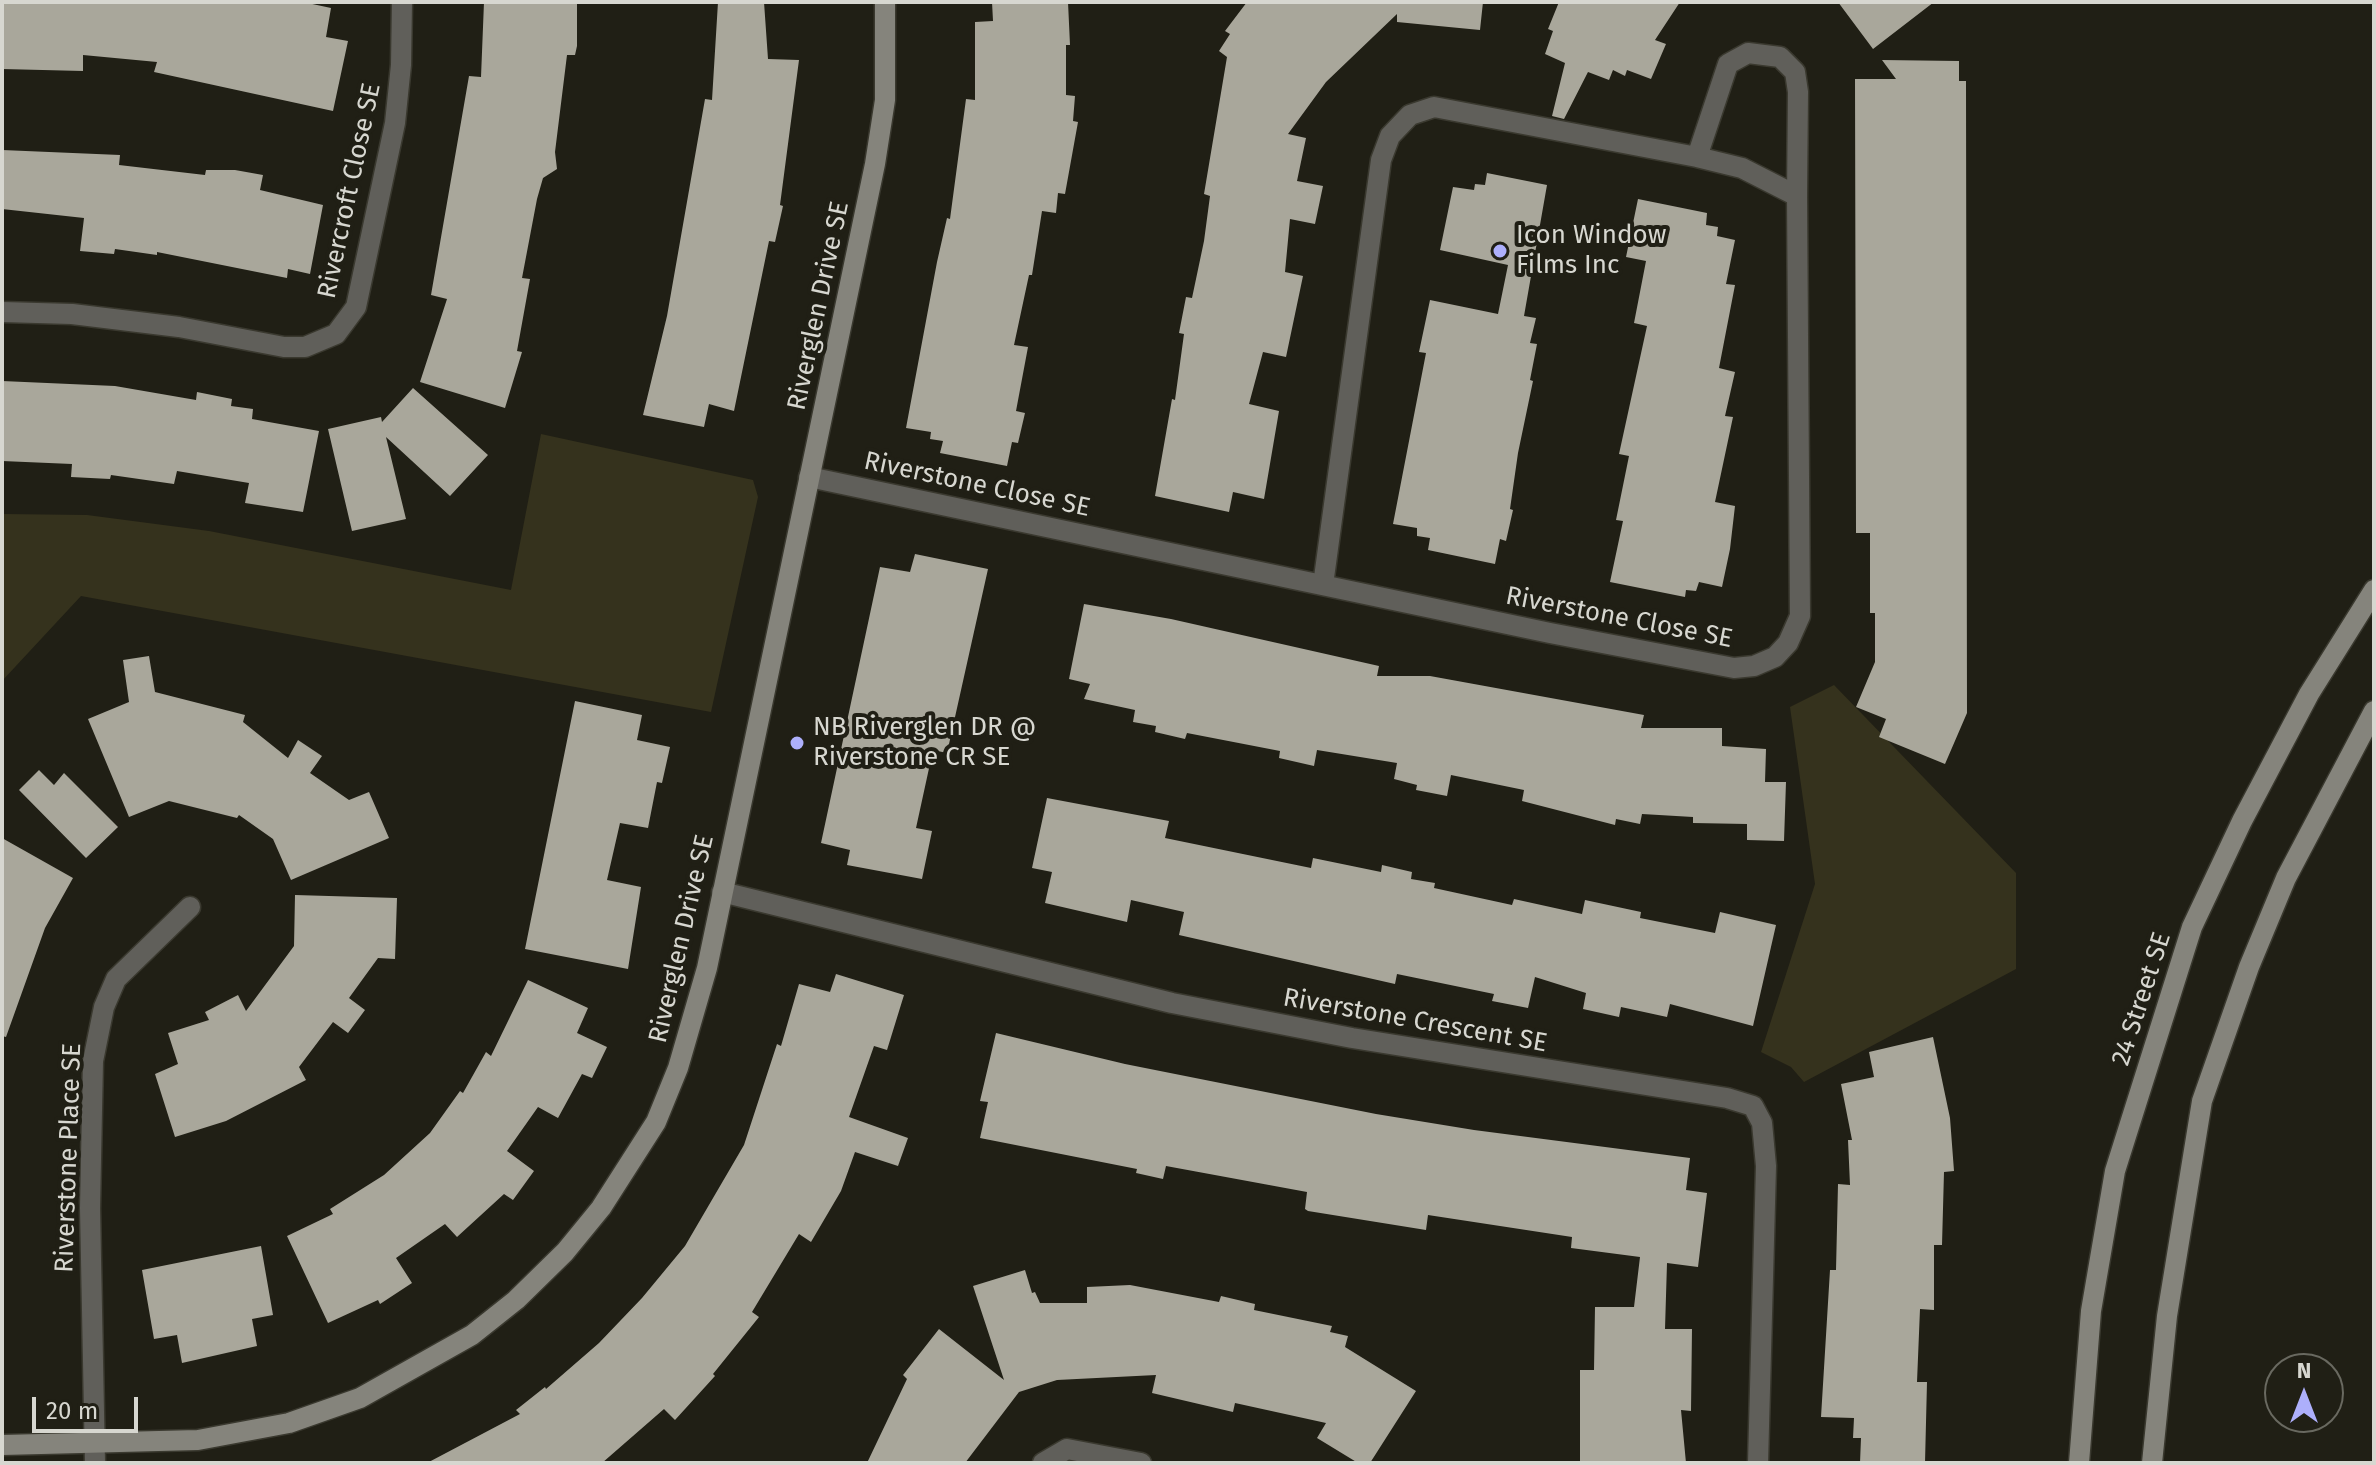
<!DOCTYPE html>
<style>
body{margin:0}
#map{position:relative;width:2376px;height:1465px;overflow:hidden;background:#201f15;font-family:"Fira Sans",sans-serif}
canvas{display:block}
.frame{position:absolute;inset:0;border:4px solid #d7d7d0;pointer-events:none}
.north{position:absolute;left:2264px;top:1353px;width:80px;height:80px;box-sizing:border-box;background:#201f15;border:2px solid #696960;border-radius:50%;rotate:0deg;font-size:22px;font-weight:700;line-height:32px;text-align:center;color:#d7d7d0}
.north::after{content:'';display:block;margin:auto;width:28px;height:36px;background:#adaffb;clip-path:polygon(50% 0,100% 100%,50% 72%,0 100%)}
.scale{position:absolute;left:32px;top:1397px;width:106px;height:36px;box-sizing:border-box;border:4px solid #d7d7d0;border-top:0;padding-left:10px;font-size:24px;line-height:28px;white-space:nowrap;color:#d7d7d0;-webkit-text-stroke:6px #201f15;paint-order:stroke}
</style>
<div id="map">
<canvas width="2376" height="1465"></canvas>
<div class="frame"></div>
<div class="north">N</div>
<div class="scale">20 m</div>
</div>
<script>
const ctx = document.querySelector('canvas').getContext('2d');
ctx.lineJoin = 'round';
function fill(path, color) { ctx.fillStyle = color; ctx.fill(path, 'evenodd'); }
const toPath = rows => new Path2D(rows.map(r => 'M' + r).join(''));
function stroke(path, color, width, dash) { ctx.strokeStyle = color; ctx.lineWidth = width; ctx.lineCap = dash ? 'butt' : 'round'; ctx.setLineDash(dash || []); ctx.stroke(path); }
function drawText(font, color, halo, rows, align = 'center') {
  ctx.font = font + ' "Fira Sans",sans-serif'; ctx.lineWidth = 8; ctx.setLineDash([]); ctx.textBaseline = 'middle'; ctx.strokeStyle = halo; ctx.fillStyle = color; for (const [text, x, y, turn = 0] of rows) {
    ctx.save(); ctx.translate(x, y); ctx.rotate((+turn || 0) * Math.PI / 180); ctx.textAlign = isNaN(turn) ? turn : align; if (halo) ctx.strokeText(text, 0, 0); ctx.fillText(text, 0, 0); ctx.restore();
  }
}
fill(toPath([
 [541,434,753,480,758,497,711,712,81,596,2,681,2,514,87,515,209,531,511,590],
 [1834,685,2016,873,2016,969,1804,1082,1791,1067,1761,1052,1815,884,1790,707]
]), '#35321d');
fill(toPath([
 [2,2,303,2,331,8,326,37,348,41,333,111,154,72,157,62,83,55,83,71,2,69],
 [484,2,577,2,577,46,575,55,567,55,555,152,557,169,543,178,537,199,522,278,530,279,517,351,522,352,505,408,420,382,447,299,431,295,469,76,481,77],
 [718,2,764,2,768,59,799,60,780,205,783,206,775,242,769,241,734,411,709,404,704,427,643,415,667,316,705,99,712,100],
 [992,2,1068,2,1070,45,1066,45,1066,95,1075,96,1073,121,1078,122,1065,194,1058,193,1056,213,1042,211,1032,275,1029,275,1014,345,1028,347,1016,411,1025,413,1018,443,1012,442,1007,466,940,453,943,441,930,439,931,432,906,428,937,262,947,218,950,219,966,99,975,100,975,22,993,21],
 [1247,2,1483,2,1480,30,1397,22,1397,14,1326,82,1288,134,1306,138,1297,181,1323,186,1315,224,1290,219,1285,272,1303,276,1286,357,1263,352,1249,404,1279,411,1264,499,1233,492,1229,512,1155,496,1172,399,1175,400,1184,334,1179,333,1186,297,1192,298,1204,241,1210,196,1204,194,1227,57,1219,51,1230,34,1225,31],
 [1559,2,1680,2,1655,40,1666,44,1651,79,1627,70,1625,76,1613,70,1609,80,1588,72,1564,119,1552,116,1565,63,1545,54,1553,31,1548,29],
 [1838,2,1934,2,1873,49],
 [1882,60,1959,61,1959,81,1966,81,1967,713,1945,764,1879,737,1886,719,1856,707,1875,662,1875,613,1870,613,1870,533,1856,533,1855,79,1896,79],
 [2,150,120,155,119,165,205,175,206,170,235,170,263,175,260,190,323,205,310,274,288,269,287,278,157,252,157,255,115,249,114,254,80,251,84,218,2,209],
 [1487,173,1547,185,1524,316,1536,318,1530,343,1537,344,1530,380,1533,381,1518,453,1510,509,1513,510,1506,541,1500,539,1495,564,1428,550,1430,538,1417,536,1417,528,1393,524,1426,353,1419,352,1430,300,1498,314,1508,265,1440,250,1453,187,1474,190,1475,184,1485,185],
 [1638,199,1707,213,1706,225,1718,227,1717,236,1735,240,1726,284,1735,285,1719,368,1735,372,1725,416,1733,417,1715,502,1735,506,1730,549,1722,587,1699,582,1696,591,1686,590,1685,597,1610,582,1623,521,1616,520,1629,456,1619,454,1647,326,1634,323,1646,261,1626,257],
 [2,381,115,386,196,400,197,392,232,399,231,406,253,409,252,419,319,431,303,512,245,503,249,483,177,471,174,484,111,475,110,479,71,477,72,464,2,461],
 [413,388,488,455,450,496,386,437,406,519,352,531,328,429,381,417,382,422],
 [915,554,988,569,947,753,933,750,916,828,932,831,922,879,847,865,850,850,821,843,880,567,910,572],
 [1084,604,1171,619,1379,666,1377,676,1430,676,1644,715,1641,728,1722,728,1722,746,1766,749,1765,782,1786,782,1784,841,1747,840,1747,824,1693,823,1693,817,1642,814,1640,824,1616,819,1615,825,1522,801,1524,790,1451,775,1447,796,1416,790,1417,785,1394,779,1397,763,1317,750,1314,766,1279,758,1280,751,1187,733,1185,739,1155,732,1156,726,1133,722,1135,710,1084,699,1090,684,1069,679],
 [149,656,155,692,245,715,243,722,288,758,298,740,322,756,310,773,349,800,369,792,389,838,291,880,273,839,239,815,237,818,169,801,129,817,88,719,129,702,123,660],
 [575,701,642,715,637,740,670,747,662,783,657,782,648,828,620,823,607,880,641,887,628,969,525,949],
 [39,770,54,785,64,773,118,827,86,858,19,790],
 [1047,798,1169,821,1165,838,1311,868,1313,858,1381,872,1382,865,1412,872,1411,879,1435,883,1434,888,1512,905,1514,899,1582,914,1585,900,1641,912,1640,918,1715,933,1720,912,1776,925,1753,1026,1670,1004,1667,1017,1621,1007,1619,1017,1583,1009,1586,993,1535,977,1528,1008,1492,1001,1494,994,1397,974,1395,984,1179,935,1184,912,1131,900,1127,922,1045,903,1052,872,1032,868],
 [2,838,73,878,45,928,6,1037,2,1036],
 [295,895,397,898,395,959,378,958,349,998,365,1010,348,1033,333,1022,299,1067,306,1080,226,1121,175,1137,155,1074,178,1064,168,1033,209,1020,205,1012,238,995,246,1011,294,946],
 [836,974,904,995,887,1050,874,1046,849,1117,908,1138,898,1166,855,1152,841,1191,811,1242,799,1234,752,1312,759,1317,713,1374,715,1376,675,1420,664,1409,602,1463,427,1463,520,1414,516,1410,545,1387,546,1389,599,1343,642,1298,685,1246,744,1145,777,1044,781,1046,799,984,830,992],
 [528,980,588,1008,577,1033,607,1047,592,1078,582,1074,558,1118,538,1107,507,1151,534,1171,513,1200,504,1194,457,1237,445,1224,396,1258,412,1283,380,1304,378,1300,328,1323,287,1236,333,1214,330,1209,384,1175,430,1133,460,1091,463,1093,486,1052,491,1056],
 [996,1033,1125,1064,1376,1114,1474,1130,1690,1158,1686,1190,1707,1193,1698,1267,1667,1263,1665,1329,1692,1329,1691,1411,1681,1410,1686,1463,1580,1463,1580,1370,1594,1370,1595,1307,1634,1307,1640,1257,1571,1248,1572,1237,1428,1215,1426,1230,1308,1211,1305,1209,1307,1192,1166,1166,1163,1179,1136,1173,1137,1169,980,1138,988,1102,980,1101],
 [1933,1037,1950,1118,1954,1171,1944,1172,1942,1245,1934,1245,1934,1310,1920,1309,1917,1382,1927,1382,1925,1463,1860,1463,1861,1438,1853,1438,1854,1418,1821,1417,1830,1270,1836,1270,1838,1184,1850,1185,1848,1140,1852,1140,1841,1084,1874,1077,1869,1052],
 [261,1246,273,1315,252,1319,257,1346,182,1363,177,1335,154,1339,142,1270],
 [1025,1270,1032,1293,1035,1292,1040,1303,1087,1303,1087,1287,1130,1285,1219,1302,1221,1296,1255,1304,1254,1310,1332,1326,1330,1332,1348,1336,1345,1347,1416,1391,1370,1463,1358,1463,1317,1438,1326,1423,1235,1403,1233,1412,1152,1393,1156,1375,1057,1380,1019,1392,965,1463,867,1463,907,1379,903,1375,939,1329,1004,1380,973,1286]
]), '#a9a79b');
const street = toPath([
 [1697,157,1728,64,1748,53,1780,57,1795,72,1798,92,1797,196],
 [2,312,72,314,179,327,284,347,305,347,336,334,356,307,395,123,401,65,402,2],
 [809,477,1550,633,1734,668,1754,666,1775,657,1788,643,1800,616,1797,196,1742,168,1697,157,1434,107,1410,115,1390,136,1381,160,1323,585],
 [722,892,1172,1003,1352,1038,1727,1098,1753,1106,1762,1123,1766,1166,1758,1463],
 [95,1463,90,1208,93,1061,104,1007,116,979,190,907],
 [1043,1463,1067,1449,1141,1463]
]);
const secondary = toPath([
 [2,1445,198,1440,289,1423,360,1398,472,1335,516,1300,565,1252,601,1208,656,1122,678,1068,707,968,875,164,885,100,885,2],
 [2079,1463,2091,1311,2115,1171,2192,927,2242,821,2309,694,2374,590],
 [2152,1463,2167,1316,2202,1101,2249,967,2286,878,2374,711]
]);
stroke(street, '#3a392f', 23);
stroke(secondary, '#3a392f', 23);
stroke(street, '#605f5a', 20);
stroke(secondary, '#85847c', 20);
for (const [x, y, r, color] of [
 [1500,251,8,"#adaffb"],
 [797,743,8,"#adaffb"]
]) { const dot = new Path2D(); dot.arc(x, y, r, 0, 2 * Math.PI); ctx.fillStyle = color; ctx.fill(dot); stroke(dot, '#201f15', 3); }
drawText('26px', '#d7d7d0', '#201f15', [
 ["Rivercroft Close SE",350,191,-78],
 ["Riverglen Drive SE",819,306,-78],
 ["Riverstone Close SE",977,485,12],
 ["Riverstone Close SE",1619,618,11],
 ["Riverglen Drive SE",682,939,-77],
 ["24 Street SE",2142,999,-72],
 ["Riverstone Crescent SE",1415,1021,10],
 ["Riverstone Place SE",69,1158,-88]
]);
drawText('26px', '#d7d7d0', '#201f15', [
 ["Icon Window",1516,236],
 ["Films Inc",1516,266],
 ["NB Riverglen DR @",813,728],
 ["Riverstone CR SE",813,758]
], 'left');
</script>
